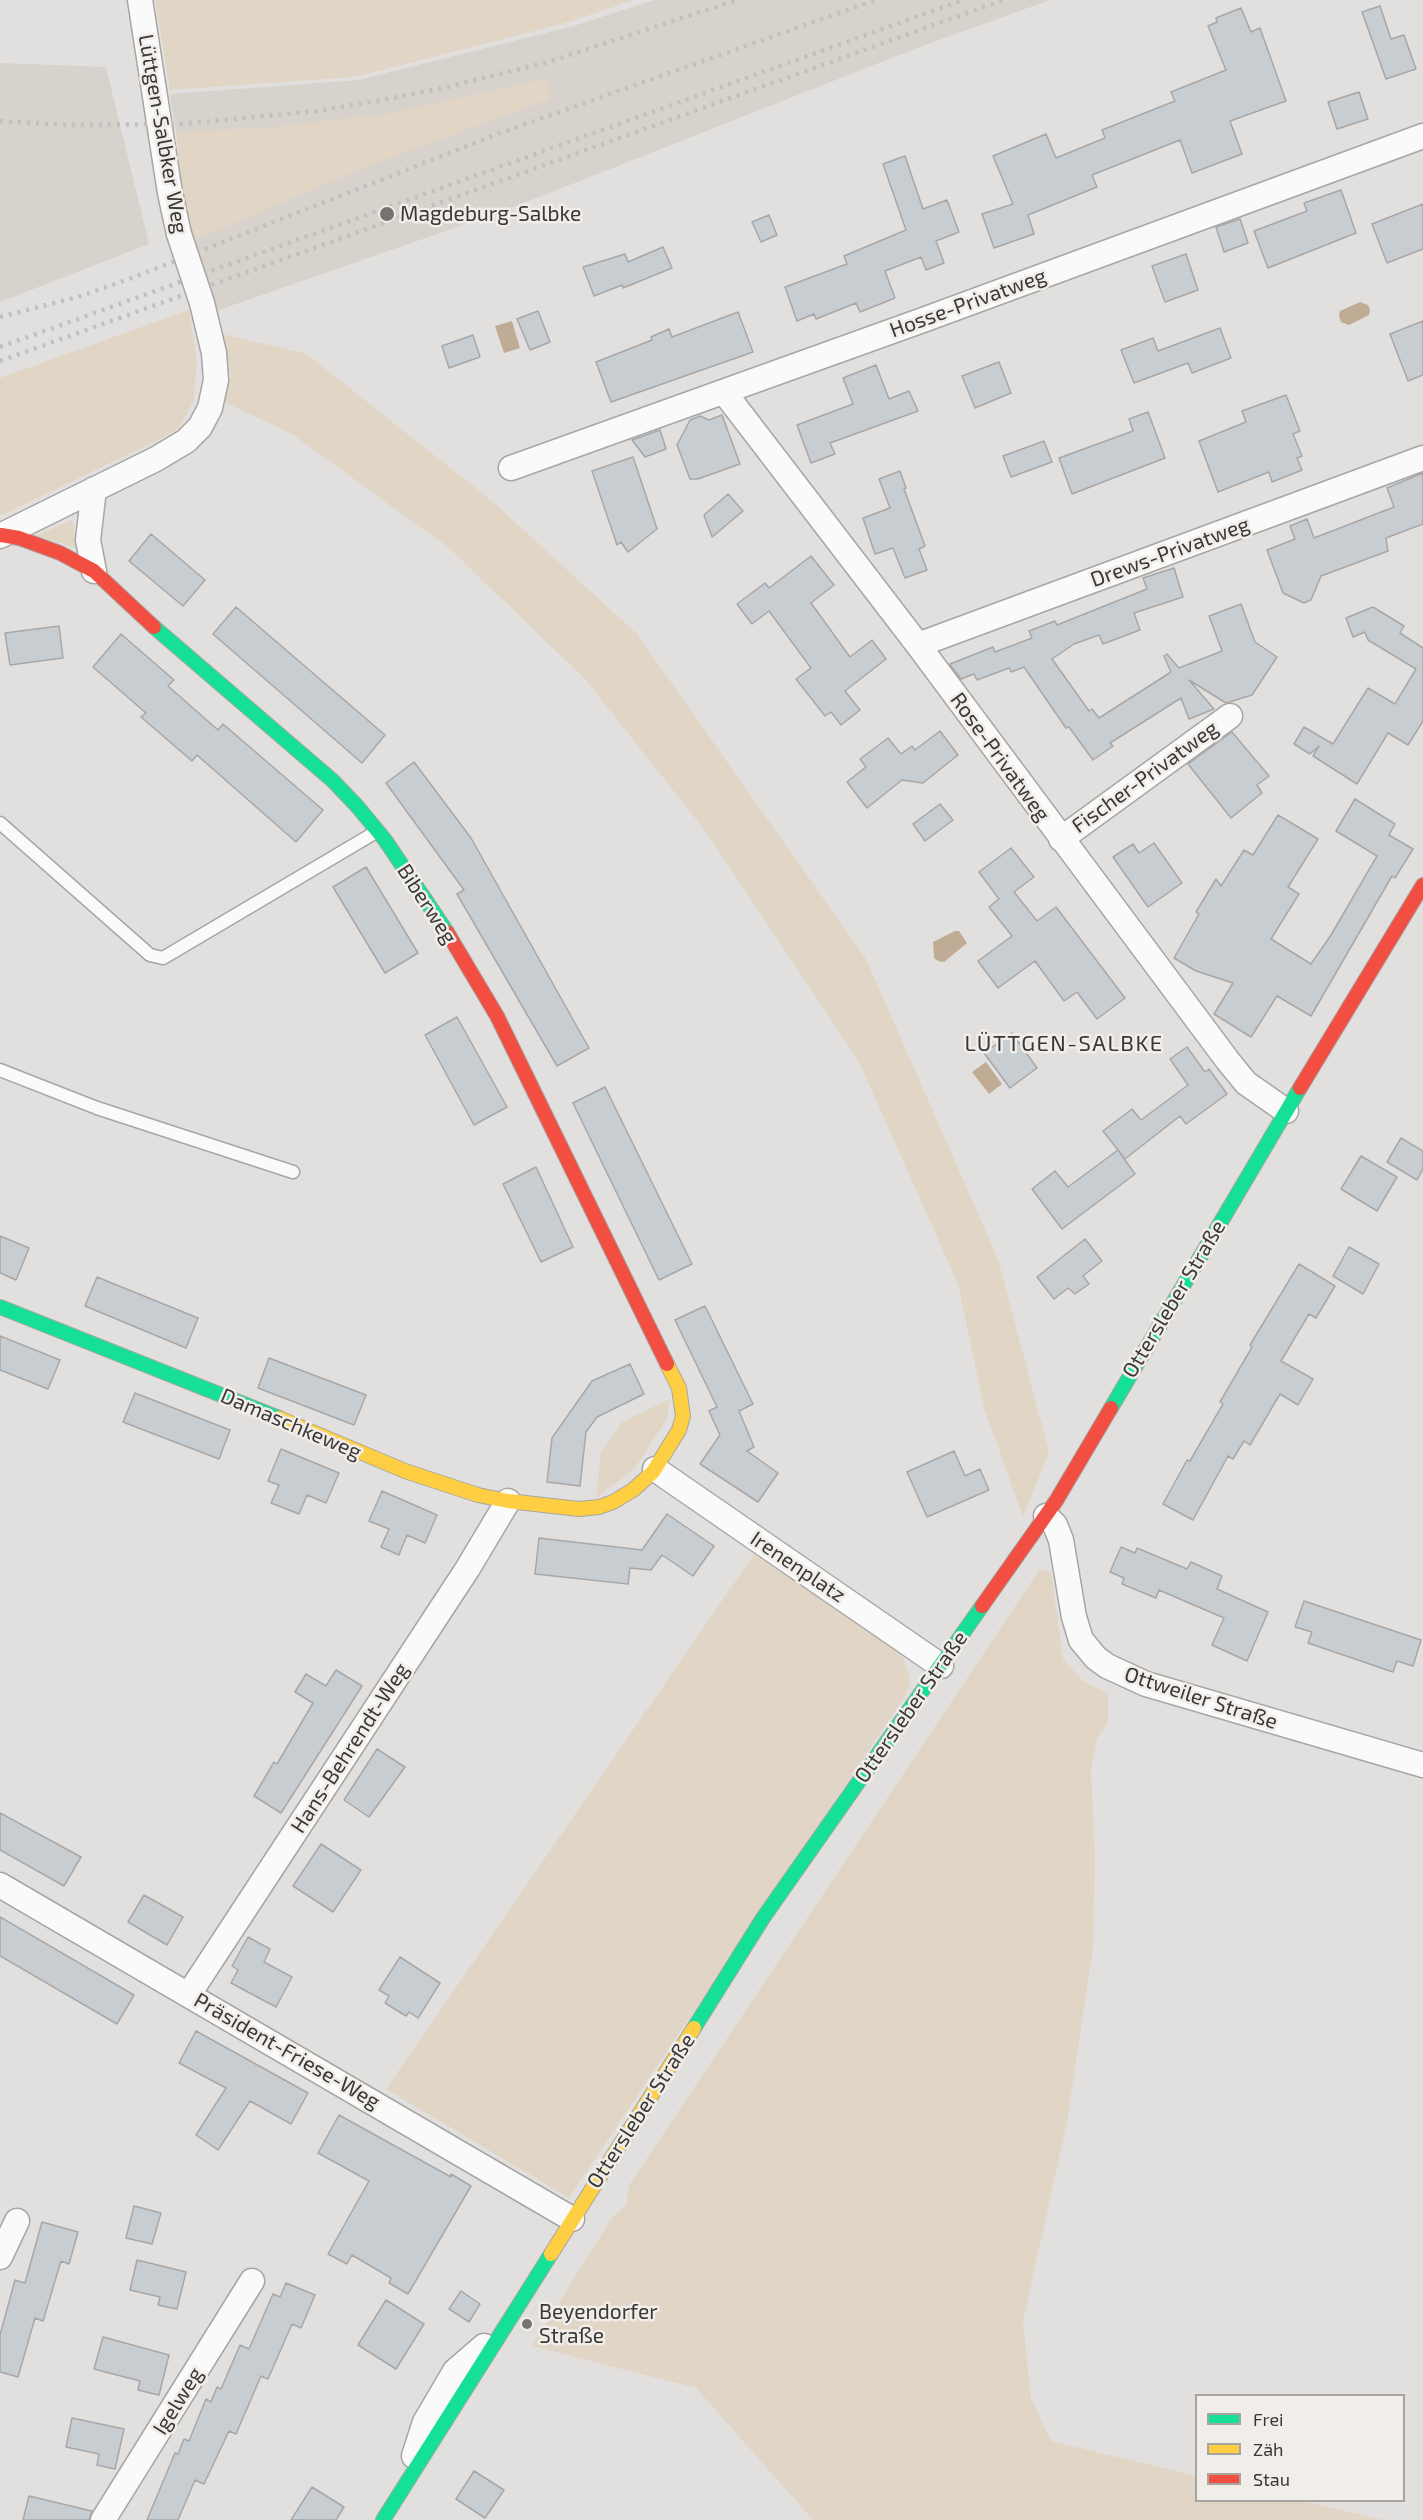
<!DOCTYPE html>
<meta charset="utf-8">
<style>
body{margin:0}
#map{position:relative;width:1423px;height:2520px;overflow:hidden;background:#e2e0de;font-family:"Exo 2",sans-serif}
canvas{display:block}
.legend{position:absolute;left:1195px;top:2394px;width:210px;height:108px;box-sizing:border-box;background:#f1ede9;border:2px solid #a8a5a1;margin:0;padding:8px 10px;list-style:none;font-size:18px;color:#3a3836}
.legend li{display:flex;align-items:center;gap:12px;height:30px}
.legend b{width:30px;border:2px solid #a8a5a1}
</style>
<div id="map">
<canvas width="1423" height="2520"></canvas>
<ul class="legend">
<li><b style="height:8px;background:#16e098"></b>Frei</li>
<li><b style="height:8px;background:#ffcf43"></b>Zäh</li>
<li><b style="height:8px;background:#f24e42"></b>Stau</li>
</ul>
</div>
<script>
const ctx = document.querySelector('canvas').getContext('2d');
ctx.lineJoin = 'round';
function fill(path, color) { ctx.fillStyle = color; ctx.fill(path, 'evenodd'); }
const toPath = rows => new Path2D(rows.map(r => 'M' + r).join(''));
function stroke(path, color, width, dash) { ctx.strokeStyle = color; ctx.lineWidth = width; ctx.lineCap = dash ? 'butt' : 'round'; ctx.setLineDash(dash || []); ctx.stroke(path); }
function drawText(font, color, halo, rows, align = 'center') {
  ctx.font = font + ' "Exo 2",sans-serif'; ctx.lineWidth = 5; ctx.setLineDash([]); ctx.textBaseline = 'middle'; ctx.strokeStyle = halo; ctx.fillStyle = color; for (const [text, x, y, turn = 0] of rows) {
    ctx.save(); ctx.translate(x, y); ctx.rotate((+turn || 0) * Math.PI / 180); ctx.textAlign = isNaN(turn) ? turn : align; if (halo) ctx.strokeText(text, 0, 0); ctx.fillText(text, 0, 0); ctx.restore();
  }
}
fill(toPath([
 [654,0,1050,0,917,48,506,210,216,311,194,246,170,94,358,80,574,26],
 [0,63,106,67,149,244,0,302]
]), '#d7d2cb');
fill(toPath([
 [155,0,634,0,569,22,355,77,170,90],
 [547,78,550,99,368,166,193,241,181,191,177,132,275,127,392,113],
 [189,310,197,360,194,400,179,428,160,439,0,516,0,378],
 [222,334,307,354,493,502,637,634,866,959,998,1259,1049,1452,1023,1517,984,1408,958,1284,859,1062,706,832,585,679,449,548,292,434,224,402,231,375],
 [72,520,77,548,35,536],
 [670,1399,667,1419,635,1468,596,1498,601,1452,622,1422],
 [754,1554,890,1646,903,1658,907,1669,910,1680,907,1693,569,2198,386,2089],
 [1039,1570,1051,1571,1063,1659,1082,1680,1108,1694,1108,1723,1097,1738,1091,1769,1095,1857,1093,1948,1067,2122,1023,2321,1031,2398,1051,2441,1196,2476,1196,2500,1302,2501,1384,2520,813,2520,696,2388,532,2346,611,2219,626,2205,629,2185]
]), '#e1d5c6');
fill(toPath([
 [1360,302,1368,305,1370,310,1369,315,1349,325,1341,322,1339,316,1340,311],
 [512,321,520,348,504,353,495,326],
 [955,931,959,931,967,943,944,962,938,961,934,958,933,942],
 [986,1062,1002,1084,989,1094,972,1072]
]), '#c0ac94');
const building = toPath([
 [1380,6,1391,39,1404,35,1416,69,1386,79,1362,12,1380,6],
 [1241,8,1251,32,1260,28,1286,101,1230,121,1242,154,1192,173,1180,140,1092,175,1097,187,1028,215,1034,234,994,248,982,214,1013,204,993,156,1046,134,1056,158,1105,138,1102,130,1175,101,1171,92,1226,70,1208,26,1217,22,1216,18,1241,8],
 [1359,92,1368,119,1337,129,1328,102,1359,92],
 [905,156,923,209,947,200,959,232,936,241,944,263,926,270,921,257,885,271,895,298,860,312,856,303,816,319,814,314,797,321,785,287,847,264,844,256,906,230,883,164,905,156],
 [1341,190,1356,233,1268,268,1254,231,1307,211,1304,203,1341,190],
 [1423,204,1423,249,1387,263,1372,224,1423,204],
 [769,215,777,235,761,242,752,222,769,215],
 [1240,219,1248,243,1224,252,1216,227,1240,219],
 [663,247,672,268,623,288,622,285,594,296,583,267,625,254,628,262,663,247],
 [1186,254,1198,290,1165,302,1152,266,1186,254],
 [538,311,550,342,530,350,517,319,538,311],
 [738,312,753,352,611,402,596,362,652,340,651,337,669,329,672,337,738,312],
 [1423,321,1423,375,1408,381,1390,334,1423,321],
 [1220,328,1231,358,1192,373,1188,363,1134,383,1121,350,1153,338,1158,351,1220,328],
 [473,335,480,357,449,368,442,346,473,335],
 [999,362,1011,393,975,408,962,376,999,362],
 [876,365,889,399,909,391,918,411,830,443,835,454,811,463,797,425,853,404,843,378,876,365],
 [1286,395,1300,431,1293,434,1302,456,1297,458,1302,470,1272,482,1269,472,1218,492,1199,441,1246,422,1242,411,1286,395],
 [1148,412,1165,458,1072,494,1059,458,1133,431,1129,419,1148,412],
 [722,415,740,464,698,479,690,479,677,445,690,420,700,416,709,420,722,415],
 [660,430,666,449,645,457,632,440,660,430],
 [1044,441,1052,462,1011,477,1003,456,1044,441],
 [633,457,657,529,628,552,621,542,617,545,592,471,633,457],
 [900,471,906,488,904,489,925,546,919,549,927,570,905,578,893,548,875,554,863,518,890,508,879,479,900,471],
 [1423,473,1423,524,1386,538,1388,551,1321,576,1311,600,1304,603,1283,593,1267,550,1295,539,1290,526,1307,519,1314,538,1394,507,1387,488,1423,473],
 [728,494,743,511,712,537,704,515,728,494],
 [151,534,205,580,183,606,129,561,151,534],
 [811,556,834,585,811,603,850,657,872,640,886,659,845,691,860,710,841,725,831,712,825,716,796,679,811,668,769,611,752,624,737,604,765,583,769,588,811,556],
 [1174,568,1183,597,1134,613,1140,630,1103,644,1099,635,1074,644,1052,659,1089,711,1092,709,1099,718,1171,672,1164,656,1167,654,1179,668,1222,651,1209,616,1241,604,1255,642,1277,657,1252,695,1226,703,1189,680,1214,709,1189,719,1181,698,1110,743,1113,746,1093,760,1069,727,1066,728,1024,667,1011,672,1009,668,977,680,974,674,961,679,951,666,950,664,993,647,995,652,1032,638,1029,631,1055,621,1057,625,1147,589,1143,578,1174,568],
 [236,607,385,735,362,763,213,634,236,607],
 [1373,607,1404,626,1400,633,1423,648,1423,721,1408,745,1388,733,1357,784,1313,756,1319,746,1310,754,1294,744,1304,727,1333,744,1368,688,1395,704,1416,669,1368,640,1365,632,1353,637,1346,618,1373,607],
 [59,626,63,658,10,665,5,633,59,626],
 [121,634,174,680,168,686,201,715,218,730,223,724,323,810,296,842,197,755,192,761,141,717,146,713,93,667,121,634],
 [940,731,958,755,923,783,902,780,867,808,847,782,866,767,860,759,888,738,901,754,912,746,915,750,940,731],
 [1232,732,1269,776,1257,785,1262,793,1231,818,1188,764,1232,732],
 [414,762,471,838,589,1048,557,1066,457,894,464,890,386,783,414,762],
 [1355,799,1395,824,1389,835,1413,849,1395,878,1392,876,1311,1016,1277,996,1251,1037,1214,1014,1233,983,1196,971,1174,958,1199,914,1196,912,1216,879,1221,886,1244,850,1253,855,1278,815,1318,839,1288,887,1299,894,1271,939,1311,964,1331,935,1377,856,1336,831,1355,799],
 [940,804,953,820,925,841,913,824,940,804],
 [1154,843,1182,883,1148,907,1113,857,1133,844,1139,853,1154,843],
 [1011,848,1034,877,1014,892,1037,921,1056,907,1125,998,1097,1019,1077,992,1064,1001,1035,961,998,988,978,961,1012,936,989,907,999,899,979,872,1011,848],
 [366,867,418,953,385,973,333,887,366,867],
 [457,1017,507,1107,474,1125,425,1035,457,1017],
 [1012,1033,1037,1068,1010,1088,984,1053,1012,1033],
 [1187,1047,1205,1072,1209,1069,1227,1094,1186,1124,1180,1116,1125,1159,1103,1131,1132,1109,1141,1120,1188,1085,1170,1059,1187,1047],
 [605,1087,692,1264,659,1280,573,1103,605,1087],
 [1401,1138,1423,1151,1423,1169,1417,1180,1387,1162,1401,1138],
 [1118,1150,1135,1174,1062,1229,1032,1189,1055,1171,1068,1187,1118,1150],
 [1361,1156,1397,1177,1377,1211,1341,1189,1361,1156],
 [536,1167,573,1247,541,1262,503,1184,536,1167],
 [0,1236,29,1248,16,1280,0,1273,0,1236],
 [1085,1239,1102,1261,1083,1276,1089,1284,1075,1294,1068,1288,1054,1299,1037,1277,1085,1239],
 [1349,1247,1379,1264,1363,1294,1333,1276,1349,1247],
 [1299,1264,1335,1286,1316,1318,1309,1314,1281,1361,1313,1379,1298,1405,1280,1394,1250,1445,1244,1441,1233,1459,1228,1456,1193,1520,1163,1504,1187,1460,1190,1461,1223,1404,1220,1402,1252,1347,1250,1345,1299,1264],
 [97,1277,198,1318,186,1348,85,1306,97,1277],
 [705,1306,753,1404,739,1411,754,1447,747,1451,778,1473,758,1502,700,1464,720,1435,709,1411,717,1407,675,1320,705,1306],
 [0,1336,60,1360,48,1389,0,1370,0,1336],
 [269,1358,366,1395,354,1425,258,1388,269,1358],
 [630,1364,644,1394,597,1417,586,1432,580,1486,547,1482,552,1438,592,1381,630,1364],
 [135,1393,230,1430,219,1459,123,1422,135,1393],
 [281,1449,339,1473,326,1503,307,1495,299,1514,271,1503,279,1485,268,1481,281,1449],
 [954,1451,965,1476,980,1469,989,1490,927,1517,907,1472,954,1451],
 [382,1491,437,1515,425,1543,407,1535,399,1555,381,1547,389,1529,369,1521,382,1491],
 [667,1514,714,1546,693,1576,662,1555,651,1570,630,1568,628,1584,535,1574,539,1538,642,1550,667,1514],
 [1121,1547,1135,1553,1137,1548,1187,1569,1191,1562,1222,1576,1217,1589,1268,1612,1247,1661,1212,1645,1224,1618,1159,1590,1156,1598,1122,1584,1124,1578,1110,1572,1121,1547],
 [1304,1601,1421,1640,1413,1666,1397,1661,1393,1672,1308,1643,1312,1632,1295,1627,1304,1601],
 [336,1670,362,1686,281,1813,254,1796,274,1762,277,1764,313,1703,295,1692,306,1674,326,1686,336,1670],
 [377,1749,405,1767,369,1817,344,1800,377,1749],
 [0,1813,81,1857,64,1886,0,1850,0,1813],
 [321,1844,361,1870,333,1912,293,1886,321,1844],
 [144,1895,183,1917,167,1945,128,1922,144,1895],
 [0,1917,134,1995,117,2024,0,1956,0,1917],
 [248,1937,270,1949,264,1962,292,1977,276,2007,231,1983,238,1970,232,1966,248,1937],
 [400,1957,440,1983,418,2018,409,2012,406,2016,385,2003,389,1996,379,1990,400,1957],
 [196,2031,308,2093,291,2124,250,2101,218,2150,196,2135,226,2088,179,2063,196,2031],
 [339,2115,451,2177,451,2174,471,2186,408,2294,389,2283,391,2278,352,2255,347,2264,328,2254,369,2181,318,2153,339,2115],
 [134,2206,161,2213,152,2244,126,2238,134,2206],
 [42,2222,78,2232,69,2264,61,2261,43,2321,35,2318,18,2377,0,2372,0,2335,15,2280,25,2283,42,2222],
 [137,2260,186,2272,177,2309,158,2305,160,2297,130,2290,137,2260],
 [286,2283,315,2295,301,2328,292,2324,268,2379,261,2376,236,2434,229,2431,204,2484,195,2480,178,2520,147,2520,175,2453,178,2454,184,2439,189,2441,206,2399,211,2402,217,2387,221,2389,240,2345,249,2349,273,2294,280,2297,286,2283],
 [461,2291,480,2304,469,2322,449,2309,461,2291],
 [386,2300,424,2324,396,2369,358,2345,386,2300],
 [103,2337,169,2355,159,2395,138,2390,140,2381,94,2369,103,2337],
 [72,2418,124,2429,115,2469,97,2465,99,2454,66,2447,72,2418],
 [474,2471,504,2490,485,2518,456,2499,474,2471],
 [312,2487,344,2507,336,2520,291,2520,312,2487],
 [29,2496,92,2511,89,2520,23,2520,29,2496]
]);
fill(building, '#c8cdd2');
stroke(building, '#a8a7a8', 1.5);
const lane = toPath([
 [0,823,150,955,163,958,376,832],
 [0,1070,97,1108,293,1172]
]);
const street = toPath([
 [140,0,170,193,179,234],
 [724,392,918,645,1228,1061,1246,1083,1286,1111],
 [511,468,923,320,1423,136],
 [0,536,156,459,186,441,200,427,210,408,216,380,214,353,202,303],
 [94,571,88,540,94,489],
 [918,645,1423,458],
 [1061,839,1230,716],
 [655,1469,941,1666],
 [1046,1516,1055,1525,1061,1540,1074,1617,1081,1640,1096,1658,1107,1666,1146,1684,1423,1765],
 [0,1885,572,2219],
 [189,1994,468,1568,508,1501],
 [0,2257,17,2221],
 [414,2456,425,2422,455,2371,484,2346],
 [103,2520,252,2281]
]);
const fast = toPath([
 [154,627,332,780,357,806,385,840,447,932],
 [0,1307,279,1418],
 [1111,1408,1300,1088],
 [694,2028,763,1918,982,1606],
 [383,2520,551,2254]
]);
const slow = toPath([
 [279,1418,405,1471,478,1495,508,1501,579,1509,599,1507,613,1502,633,1490,653,1472,679,1430,683,1416,679,1388,667,1364],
 [551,2254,694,2028]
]);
const jam = toPath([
 [1,535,19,538,60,553,94,571,154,627],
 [447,932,497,1016,667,1364],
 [1300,1088,1423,885],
 [982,1606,1056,1501,1111,1408]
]);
stroke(lane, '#a7a6a4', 15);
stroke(street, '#a7a6a4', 27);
stroke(fast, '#a7a6a4', 16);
stroke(slow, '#a7a6a4', 16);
stroke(jam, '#a7a6a4', 16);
stroke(lane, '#fbfafa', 12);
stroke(street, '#fbfafa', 24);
stroke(fast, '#16e098', 14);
stroke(slow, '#ffcf43', 14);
stroke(jam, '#f24e42', 14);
stroke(toPath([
 [0,121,68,125,182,124,317,111,377,101,439,89,548,62,737,0],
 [0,317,81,296,132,278,500,133,876,0],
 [0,347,963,0],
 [0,361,1003,0]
]), '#c0c0bf', 4.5, [3, 6]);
const streetBridge = toPath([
 [179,234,202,303]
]);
stroke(streetBridge, '#a7a6a4', 27, []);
stroke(streetBridge, '#fbfafa', 24);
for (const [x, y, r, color] of [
 [387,214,8,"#757371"],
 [527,2324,6,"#757371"]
]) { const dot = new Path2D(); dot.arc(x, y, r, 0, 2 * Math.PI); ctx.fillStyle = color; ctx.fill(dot); stroke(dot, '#f1ede9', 2); }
drawText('21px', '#3a3836', '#f1ede9', [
 ["Lüttgen-Salbker Weg",163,134,80],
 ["Hosse-Privatweg",968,303,-20],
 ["Drews-Privatweg",1170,552,-20],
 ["Rose-Privatweg",1000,757,54],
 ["Fischer-Privatweg",1145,777,-36],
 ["Biberweg",427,904,57],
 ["Ottersleber Straße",1174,1299,-59],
 ["Damaschkeweg",291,1424,23],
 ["Irenenplatz",798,1567,34],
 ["Ottweiler Straße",1201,1698,18],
 ["Ottersleber Straße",911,1707,-55],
 ["Hans-Behrendt-Weg",350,1748,-57],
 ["Präsident-Friese-Weg",287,2051,30],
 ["Ottersleber Straße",641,2111,-57],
 ["Igelweg",178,2401,-58]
]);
drawText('21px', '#3a3836', '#f1ede9', [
 ["Magdeburg-Salbke",400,214],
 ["Beyendorfer",539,2312],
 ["Straße",539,2336]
], 'left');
ctx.letterSpacing = '1.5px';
drawText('22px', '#3a3836', '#f1ede9', [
 ["LÜTTGEN-SALBKE",1064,1044]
]);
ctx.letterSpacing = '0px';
</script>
